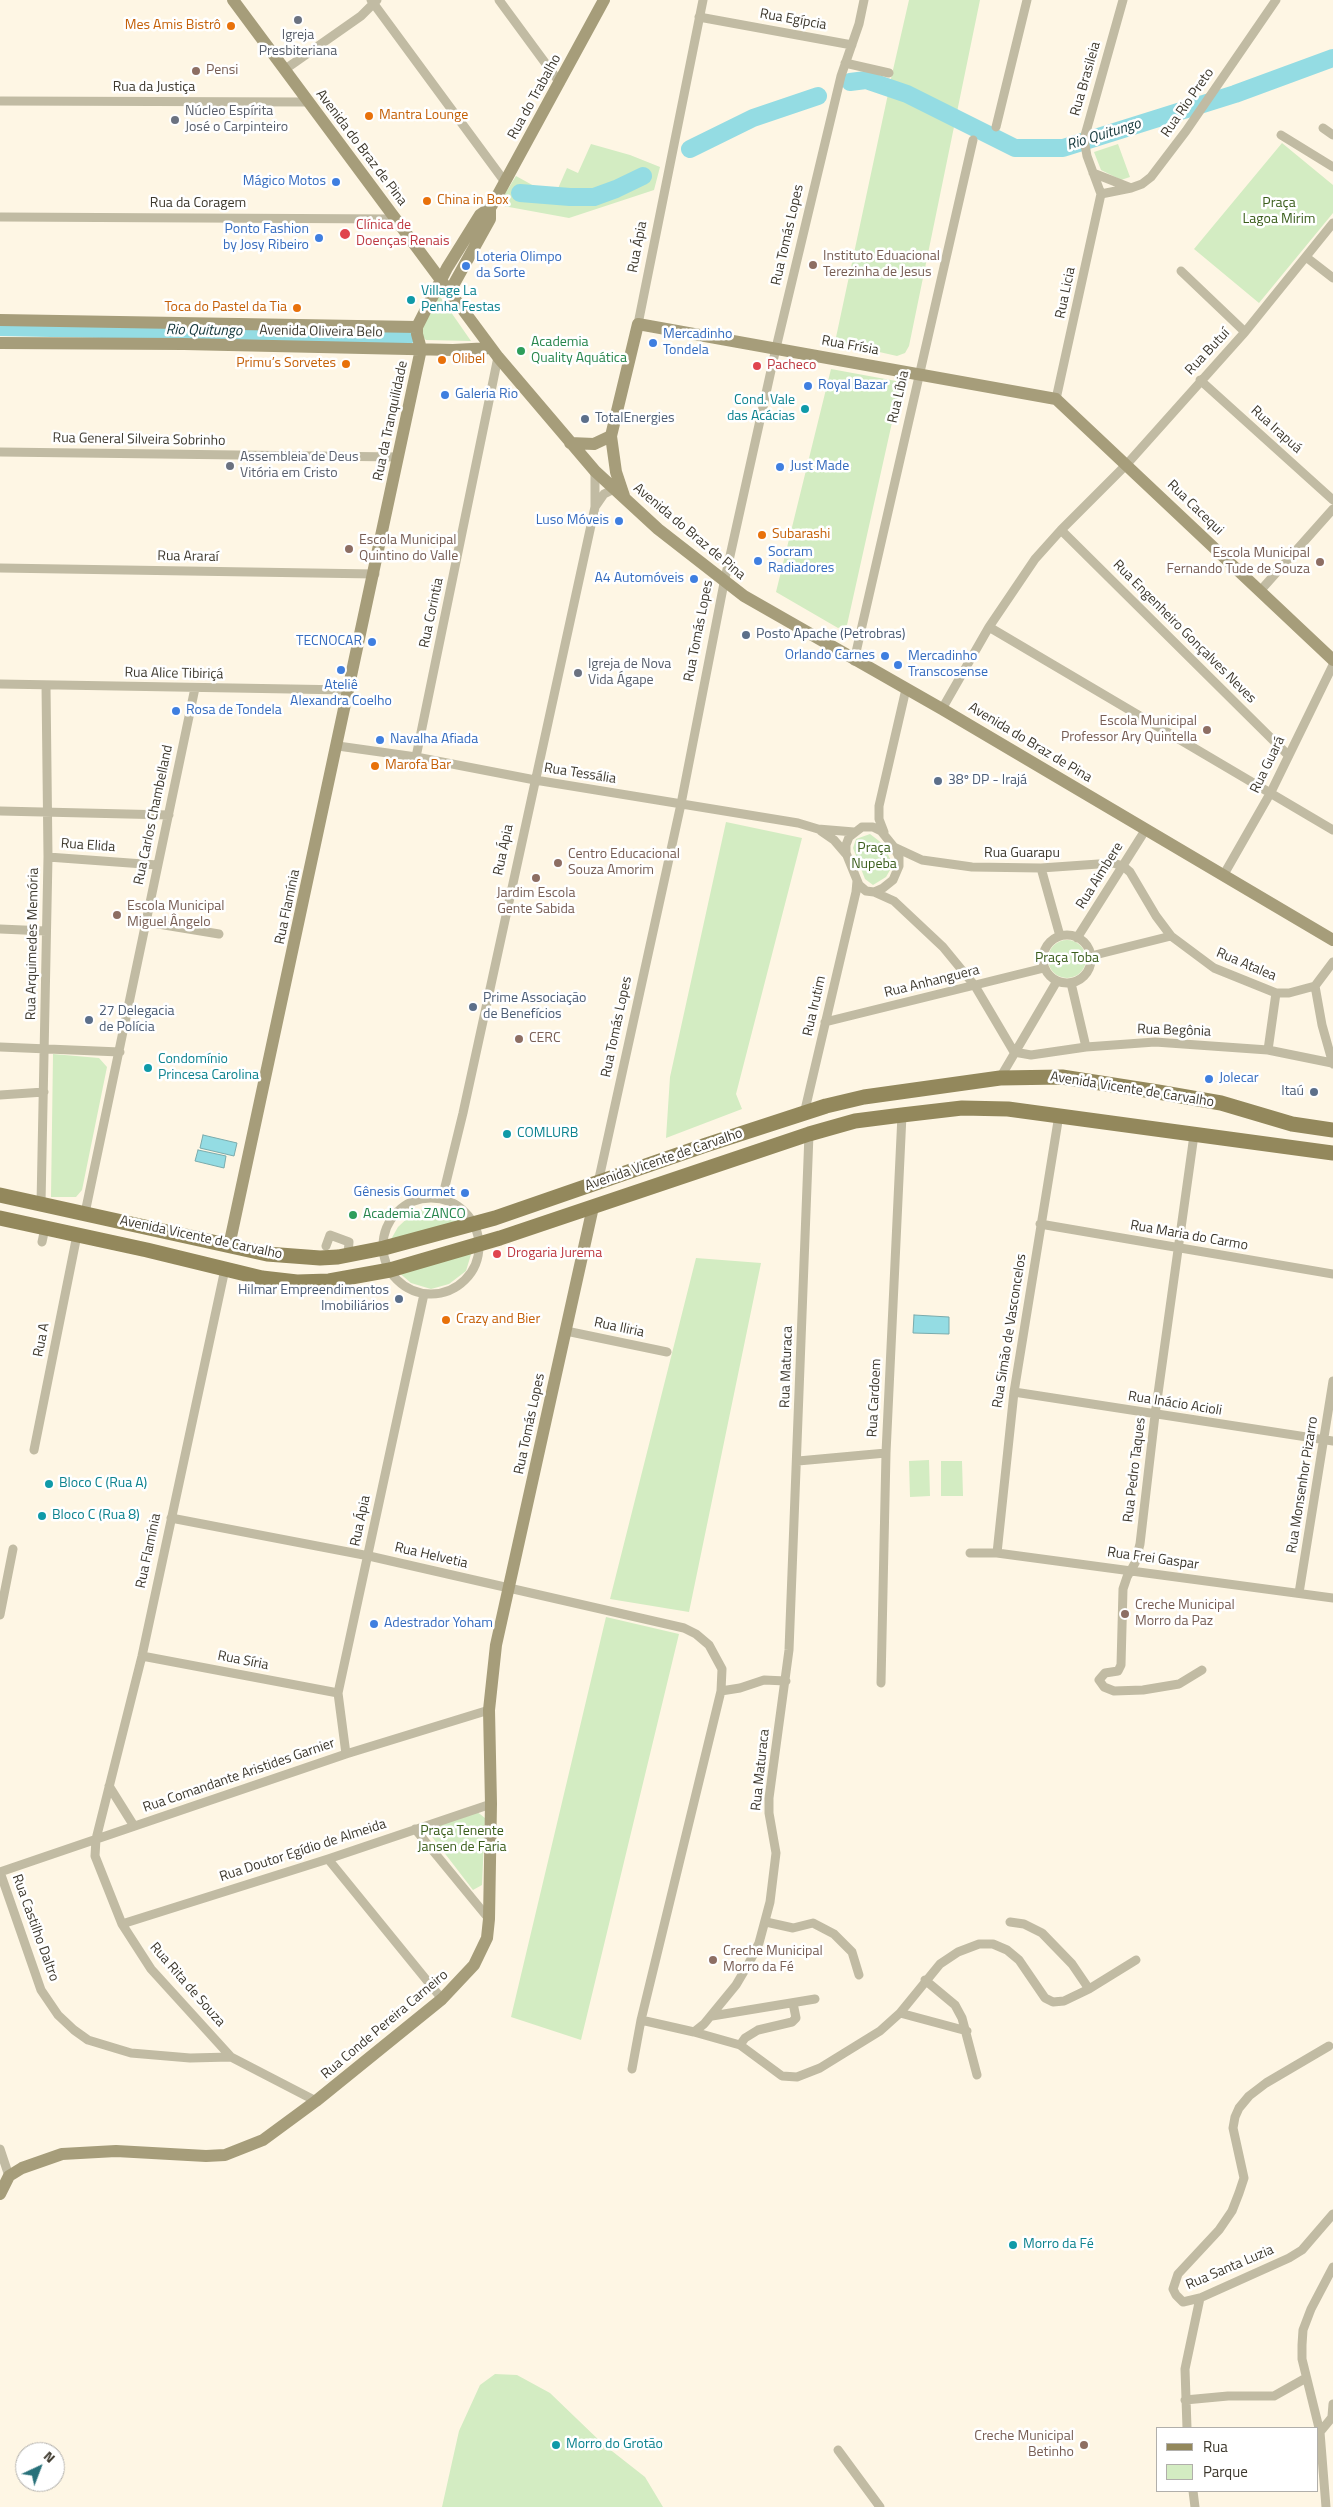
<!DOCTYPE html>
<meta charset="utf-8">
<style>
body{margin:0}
#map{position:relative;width:1333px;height:2507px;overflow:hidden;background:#fef6e4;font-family:"Titillium Web",sans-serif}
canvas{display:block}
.legend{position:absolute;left:1156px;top:2427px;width:162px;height:65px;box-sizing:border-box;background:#fff;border:1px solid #b1afab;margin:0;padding:6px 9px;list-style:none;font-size:15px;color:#3d382d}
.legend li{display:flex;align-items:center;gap:10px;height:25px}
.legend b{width:25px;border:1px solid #b1afab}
.north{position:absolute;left:15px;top:2442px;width:50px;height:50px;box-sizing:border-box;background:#fff;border:1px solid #b1afab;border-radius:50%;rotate:43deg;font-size:14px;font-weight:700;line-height:20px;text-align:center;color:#3d382d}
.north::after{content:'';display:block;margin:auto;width:18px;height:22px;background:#28717a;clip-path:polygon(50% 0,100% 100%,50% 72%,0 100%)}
</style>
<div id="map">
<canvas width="1333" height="2507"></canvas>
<ul class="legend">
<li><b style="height:6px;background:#93885c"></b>Rua</li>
<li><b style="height:14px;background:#d3ecc2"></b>Parque</li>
</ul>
<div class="north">N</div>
</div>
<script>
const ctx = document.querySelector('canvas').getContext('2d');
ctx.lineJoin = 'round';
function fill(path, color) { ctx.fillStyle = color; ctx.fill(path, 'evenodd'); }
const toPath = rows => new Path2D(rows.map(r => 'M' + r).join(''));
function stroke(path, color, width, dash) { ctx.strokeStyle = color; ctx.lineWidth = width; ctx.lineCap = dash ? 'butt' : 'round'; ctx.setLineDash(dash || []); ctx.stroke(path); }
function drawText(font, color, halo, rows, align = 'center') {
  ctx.font = font + ' "Titillium Web",sans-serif'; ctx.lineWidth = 5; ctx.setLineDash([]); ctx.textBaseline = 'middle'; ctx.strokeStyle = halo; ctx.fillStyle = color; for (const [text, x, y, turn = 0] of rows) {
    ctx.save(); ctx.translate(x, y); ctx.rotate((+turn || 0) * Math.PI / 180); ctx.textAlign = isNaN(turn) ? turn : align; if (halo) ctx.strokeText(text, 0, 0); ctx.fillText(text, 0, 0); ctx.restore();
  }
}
fill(toPath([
 [909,0,980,0,957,112,914,90,890,83],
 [888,94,955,122,909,346,905,353,897,356,835,342],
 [1282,143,1333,185,1333,213,1259,303,1194,249],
 [591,144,630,155,660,167,654,190,569,218,498,205,516,176,545,192,556,193,567,168,578,173],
 [1118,144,1130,177,1121,180,1101,170,1094,152],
 [439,295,471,341,426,340,423,337,422,327],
 [831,369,896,381,899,391,847,625,838,628,776,592],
 [726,822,802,838,736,1094,742,1109,666,1138,670,1077],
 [870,834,883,844,891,861,890,870,886,877,873,885,865,879,853,848,856,839],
 '1048 959a19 19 0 1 1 38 0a19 19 0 1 1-38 0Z',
 [53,1054,99,1058,107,1067,82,1190,76,1197,51,1197],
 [436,1207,452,1212,465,1224,390,1241,398,1227,415,1211],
 [472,1251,466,1271,449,1284,431,1289,411,1283,397,1271],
 [696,1258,761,1263,689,1612,610,1599],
 [929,1460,930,1496,910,1497,909,1461],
 [941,1461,962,1461,963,1496,941,1496],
 [606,1617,679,1634,581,2040,511,2017],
 [476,1811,485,1818,482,1885,473,1890,426,1829],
 [495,2374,517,2375,550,2393,603,2444,645,2477,663,2507,442,2507,459,2431,480,2385]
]), '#d3ecc2');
const water = toPath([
 [203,1135,237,1143,234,1156,200,1148,203,1135],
 [198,1150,226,1156,224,1168,195,1161,198,1150],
 [914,1315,949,1317,949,1334,913,1333,914,1315]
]);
fill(water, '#94dce3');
stroke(water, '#7aabac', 1);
stroke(toPath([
 [850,82,866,80,907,94,1015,148,1063,148,1235,94,1333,58],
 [690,149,753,118,818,96],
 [520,193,570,197,594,197,616,189,643,176],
 [0,327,408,335]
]), '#94dce3', 18);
stroke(toPath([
 [371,0,505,182],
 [499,0,560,83],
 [699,17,852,45],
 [845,63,889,73],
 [284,70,361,16,377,0],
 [0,101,308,102],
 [996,127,1027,0],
 [1323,128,1333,135],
 [1281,135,1333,167],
 [1093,173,1131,188],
 [1101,194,1131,188,1142,184,1151,177,1186,131,1276,0],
 [1101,194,1087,156,1084,139,1123,0],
 [0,217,396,219],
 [1306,257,1333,278],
 [1181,271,1245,332],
 [638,324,703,0],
 [1200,380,1333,500],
 [1056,399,1101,194],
 [0,452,398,457],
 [595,507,604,494,614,489],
 [1061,530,1288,755],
 [0,568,375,574],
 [1260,591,1333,509],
 [989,627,1333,830],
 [854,661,973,140],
 [0,684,349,690],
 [942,709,989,627,1035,559,1061,530,1127,464,1245,332,1333,223],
 [338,746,416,757,535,780,798,823,818,829,854,832],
 [416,757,498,357],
 [0,811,169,815],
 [862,827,873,827,881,831,894,847,899,857,899,866,893,880,883,888,874,892,866,891,859,885,846,853,846,845,849,837,862,827],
 [821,831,834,840,846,854],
 [884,832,879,819,879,806,906,689],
 [894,847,922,860,972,867,1041,868,1113,863,1123,866,1130,872,1156,916,1171,936,1214,968,1276,993,1289,993,1315,986,1333,962],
 [48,857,157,865],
 [1041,868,1060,936],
 [1223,876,1271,792,1333,665],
 [874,892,894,901,943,947,975,986,1014,1052],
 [146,922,219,934],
 [0,929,46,931],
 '1043 959a24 24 0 1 1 48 0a24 24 0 1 1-48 0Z',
 [1077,938,1146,829],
 [1091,956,1171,936],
 [1071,983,1086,1047],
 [1315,986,1322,1025,1333,1064],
 [825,1022,1044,968],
 [0,1047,120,1052],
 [1268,1050,1276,993],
 [1014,1052,1031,1055,1086,1047,1155,1042,1268,1050,1332,1063],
 [1000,1078,1057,981],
 [0,1095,44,1092],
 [804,1114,856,892,857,881],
 [1194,1135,1155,1415,1140,1544,1135,1563,1127,1577,1123,1589,1121,1665,1118,1671,1105,1673,1099,1680,1104,1687,1114,1691,1143,1690,1179,1684,1202,1670],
 [598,1183,681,804,724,583,776,348,841,76,859,24,864,0],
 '383 1246a48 48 0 1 1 96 0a48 48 0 1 1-96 0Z',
 [442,1199,463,1113,595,507,595,471],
 [41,1204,48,857,46,685],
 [85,1213,195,688],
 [1040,1224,1333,1274],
 [42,1242,45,1228],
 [326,1246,330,1235,349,1242,348,1255],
 [225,1269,142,1656,96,1839,95,1856,122,1924,151,1969,231,2057,316,2101],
 [566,1331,667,1352],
 [1014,1392,1333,1441],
 [34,1450,77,1235],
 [798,1461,886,1453],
 [171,1518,369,1556,684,1628,696,1634,709,1645,722,1669,721,1691,641,2020,632,2069],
 [970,1553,997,1553,1333,1598],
 [997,1553,1014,1392,1059,1115],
 [1299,1593,1333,1381],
 [0,1615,13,1549],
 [142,1656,338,1693],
 [881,1683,886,1453,902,1115],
 [721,1691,740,1688,764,1680,786,1681],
 [346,1754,338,1693,424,1294],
 [109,1786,134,1826],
 [415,1829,489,1919],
 [328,1859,442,1999],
 [0,1872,346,1754,489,1710],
 [0,1872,41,1990,58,2015,74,2030,88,2040,131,2053,190,2058,231,2057],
 [766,1922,793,1928,813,1923,834,1934,852,1952,859,1975],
 [1010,1922,1024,1924,1042,1933,1072,1964,1089,1989],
 [122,1924,328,1859,491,1804],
 [925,1980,955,2005,962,2018,977,2075],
 [900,2013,967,2031],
 [712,2016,815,1999],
 [641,2020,694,2032,704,2024,736,1985,749,1963,759,1943,770,1902,776,1853,769,1813,769,1798,789,1650,809,1134],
 [694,2032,740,2045,782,2076,797,2077,820,2068,880,2031,900,2013,940,1964,958,1952,979,1944,993,1944,1007,1950,1019,1960,1045,1998,1053,2002,1064,2001,1089,1989,1136,1960],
 [740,2045,745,2038,758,2030,792,2022,796,2018,793,2003],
 [1329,2046,1266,2083,1249,2096,1239,2108,1235,2117,1233,2128,1244,2178,1239,2193,1232,2211,1219,2230,1178,2274,1173,2289,1176,2295,1183,2302,1200,2298,1289,2258,1302,2250,1333,2214],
 [0,2149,9,2176],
 [1185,2400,1228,2396,1274,2396,1306,2378],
 [1332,2416,1333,2404],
 [1187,2428,1185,2369,1200,2298],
 [1320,2432,1333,2416],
 [838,2450,880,2507],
 [1193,2491,1195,2507],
 [1326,2507,1320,2432,1302,2359,1302,2345,1303,2330,1311,2309,1333,2267]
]), '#c1bba3', 9);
stroke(toPath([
 [233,0,498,357,595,471,658,529,744,596,942,709,1333,940],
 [450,291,490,219,490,208],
 [0,320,417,327],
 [0,343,184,344,453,350,491,348],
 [570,443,594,444,611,436],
 [624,496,616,472,611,436,638,324,1056,399,1333,660],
 [229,1246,421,349,417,334,417,327,447,268,480,215,490,208,495,200,604,0],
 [0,2194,9,2176,22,2168,62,2154,116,2151,206,2156,225,2155,263,2140,316,2101,442,1999,474,1965,487,1938,489,1919,491,1804,489,1710,496,1645,593,1207]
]), '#a69d7a', 12);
stroke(toPath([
 [0,1195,267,1254,320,1258,338,1257,384,1248,495,1218,706,1145,826,1106,864,1097,1000,1078,1062,1077,1158,1092,1221,1103,1292,1124,1333,1130],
 [0,1218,147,1250,262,1278,297,1282,329,1281,390,1270,500,1238,809,1134,855,1121,902,1115,962,1108,1008,1109,1333,1153]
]), '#93885c', 15);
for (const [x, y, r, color] of [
 [298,20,5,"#6b7280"],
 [231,26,5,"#e8710a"],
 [196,71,5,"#8d6e63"],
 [369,116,5,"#e8710a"],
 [175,120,5,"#6b7280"],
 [336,182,5,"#3f7fe0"],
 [427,201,5,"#e8710a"],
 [345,234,6,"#e0444e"],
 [319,238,5,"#3f7fe0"],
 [813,265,5,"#8d6e63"],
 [466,266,5,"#3f7fe0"],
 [411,300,5,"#0f9aa8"],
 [297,308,5,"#e8710a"],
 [653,343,5,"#3f7fe0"],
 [521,351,5,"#2e9e5b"],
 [442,360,5,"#e8710a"],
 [346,364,5,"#e8710a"],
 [757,366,5,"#e0444e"],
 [808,386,5,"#3f7fe0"],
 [445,395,5,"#3f7fe0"],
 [805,409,5,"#0f9aa8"],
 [585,419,5,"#5c6f8a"],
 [230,466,5,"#6b7280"],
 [780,467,5,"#3f7fe0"],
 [619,521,5,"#3f7fe0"],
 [762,535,5,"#e8710a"],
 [349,549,5,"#8d6e63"],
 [758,561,5,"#3f7fe0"],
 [1320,562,5,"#8d6e63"],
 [694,579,5,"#3f7fe0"],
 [746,635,5,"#5c6f8a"],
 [372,642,5,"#3f7fe0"],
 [885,656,5,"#3f7fe0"],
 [898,665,5,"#3f7fe0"],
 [341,670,5,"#3f7fe0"],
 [578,673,5,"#6b7280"],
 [176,711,5,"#3f7fe0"],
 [1207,730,5,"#8d6e63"],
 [380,740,5,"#3f7fe0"],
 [375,766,5,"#e8710a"],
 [938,781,5,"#5c6f8a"],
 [558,863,5,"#8d6e63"],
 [536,878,5,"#8d6e63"],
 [117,915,5,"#8d6e63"],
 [473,1007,5,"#5c6f8a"],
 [89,1020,5,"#5c6f8a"],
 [519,1039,5,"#8d6e63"],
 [148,1068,5,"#0f9aa8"],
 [1209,1079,5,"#3f7fe0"],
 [1314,1092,5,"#5c6f8a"],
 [507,1134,5,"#0f9aa8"],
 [465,1193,5,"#3f7fe0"],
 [353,1215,5,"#2e9e5b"],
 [497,1254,5,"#e0444e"],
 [399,1299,5,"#5c6f8a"],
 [446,1320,5,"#e8710a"],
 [49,1484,5,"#0f9aa8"],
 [42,1516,5,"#0f9aa8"],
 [1125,1614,5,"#8d6e63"],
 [374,1624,5,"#3f7fe0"],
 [713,1960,5,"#8d6e63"],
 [1013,2245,5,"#0f9aa8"],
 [556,2445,5,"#0f9aa8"],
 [1084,2445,5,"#8d6e63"]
]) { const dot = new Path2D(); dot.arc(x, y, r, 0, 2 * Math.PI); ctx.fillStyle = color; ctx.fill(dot); stroke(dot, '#fff', 2); }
drawText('14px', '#3d382d', '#fff', [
 ["Rua Egípcia",793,20,10],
 ["Rua Brasileia",1086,79,-74],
 ["Rua da Justiça",154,88],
 ["Rua do Trabalho",535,97,-61],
 ["Rua Rio Preto",1188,103,-55],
 ["Avenida do Braz de Pina",361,148,53],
 ["Rua da Coragem",198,204],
 ["Rua Tomás Lopes",788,235,-77],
 ["Rua Ápia",638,247,-79],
 ["Rua Licia",1066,293,-78],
 ["Avenida Oliveira Belo",321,332,1],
 ["Rua Frísia",850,346,10],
 ["Rua Butuí",1208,352,-47],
 ["Rua Líbia",899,397,-77],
 ["Rua da Tranquilidade",391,421,-78],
 ["Rua Irapuá",1276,430,42],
 ["Rua General Silveira Sobrinho",139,440,1],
 ["Rua Cacequi",1195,508,44],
 ["Avenida do Braz de Pina",689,532,40],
 ["Rua Araraí",188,557,1],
 ["Rua Corintia",432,613,-78],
 ["Rua Tomás Lopes",699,631,-79],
 ["Rua Engenheiro Gonçalves Neves",1184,632,45],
 ["Rua Alice Tibiriçá",174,674,1],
 ["Avenida do Braz de Pina",1030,743,31],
 ["Rua Guará",1268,765,-64],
 ["Rua Tessália",580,774,9],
 ["Rua Carlos Chambelland",154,815,-78],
 ["Rua Elida",88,846,4],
 ["Rua Ápia",504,850,-78],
 ["Rua Guarapu",1022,854],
 ["Rua Aimbere",1100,876,-58],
 ["Rua Flamínia",288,907,-78],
 ["Rua Arquimedes Memória",33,944,-89],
 ["Rua Atalea",1246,965,23],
 ["Rua Anhanguera",932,982,-14],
 ["Rua Irutim",815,1006,-77],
 ["Rua Tomás Lopes",617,1027,-78],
 ["Rua Begônia",1174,1031,2],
 ["Avenida Vicente de Carvalho",1132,1090,9],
 ["Avenida Vicente de Carvalho",664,1160,-19],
 ["Rua Maria do Carmo",1189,1236,10],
 ["Avenida Vicente de Carvalho",201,1238,12],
 ["Rua Iliria",619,1328,12],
 ["Rua Simão de Vasconcelos",1010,1331,-81],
 ["Rua A",42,1340,-79],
 ["Rua Maturaca",787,1367,-88],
 ["Rua Cardoem",875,1398,-87],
 ["Rua Inácio Acioli",1175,1404,9],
 ["Rua Tomás Lopes",530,1424,-78],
 ["Rua Pedro Taques",1135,1470,-83],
 ["Rua Monsenhor Pizarro",1303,1485,-81],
 ["Rua Ápia",361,1521,-78],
 ["Rua Flamínia",149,1551,-78],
 ["Rua Helvetia",431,1556,13],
 ["Rua Frei Gaspar",1153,1559,8],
 ["Rua Síria",243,1661,11],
 ["Rua Maturaca",761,1770,-84],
 ["Rua Comandante Aristides Garnier",239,1776,-19],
 ["Rua Doutor Egídio de Almeida",303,1851,-18],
 ["Rua Castilho Daltro",35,1928,70],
 ["Rua Rita de Souza",187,1985,49],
 ["Rua Conde Pereira Carneiro",385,2025,-40],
 ["Rua Santa Luzia",1230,2268,-23]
]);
drawText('14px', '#c56008', '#fff', [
 ["Mes Amis Bistrô",221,26,"right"],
 ["Mantra Lounge",379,116],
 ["China in Box",437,201],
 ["Toca do Pastel da Tia",287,308,"right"],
 ["Olibel",452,360],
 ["Primu’s Sorvetes",336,364,"right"],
 ["Subarashi",772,535],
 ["Marofa Bar",385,766],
 ["Crazy and Bier",456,1320]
], 'left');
drawText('14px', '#5b616d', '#fff', [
 ["Igreja",298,36,"center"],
 ["Presbiteriana",298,52,"center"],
 ["Núcleo Espírita",185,112],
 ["José o Carpinteiro",185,128],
 ["Assembleia de Deus",240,458],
 ["Vitória em Cristo",240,474],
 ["Igreja de Nova",588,665],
 ["Vida Ágape",588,681]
], 'left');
drawText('14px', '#785e54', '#fff', [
 ["Pensi",206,71],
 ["Instituto Eduacional",823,257],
 ["Terezinha de Jesus",823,273],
 ["Escola Municipal",359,541],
 ["Quintino do Valle",359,557],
 ["Escola Municipal",1310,554,"right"],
 ["Fernando Tude de Souza",1310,570,"right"],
 ["Escola Municipal",1197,722,"right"],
 ["Professor Ary Quintella",1197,738,"right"],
 ["Centro Educacional",568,855],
 ["Souza Amorim",568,871],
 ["Jardim Escola",536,894,"center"],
 ["Gente Sabida",536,910,"center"],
 ["Escola Municipal",127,907],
 ["Miguel Ângelo",127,923],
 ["CERC",529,1039],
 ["Creche Municipal",1135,1606],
 ["Morro da Paz",1135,1622],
 ["Creche Municipal",723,1952],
 ["Morro da Fé",723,1968],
 ["Creche Municipal",1074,2437,"right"],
 ["Betinho",1074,2453,"right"]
], 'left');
drawText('14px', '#366cbe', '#fff', [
 ["Mágico Motos",326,182,"right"],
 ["Ponto Fashion",309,230,"right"],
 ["by Josy Ribeiro",309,246,"right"],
 ["Loteria Olimpo",476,258],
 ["da Sorte",476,274],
 ["Mercadinho",663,335],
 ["Tondela",663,351],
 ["Royal Bazar",818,386],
 ["Galeria Rio",455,395],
 ["Just Made",790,467],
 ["Luso Móveis",609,521,"right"],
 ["Socram",768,553],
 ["Radiadores",768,569],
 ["A4 Automóveis",684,579,"right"],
 ["TECNOCAR",362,642,"right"],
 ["Orlando Carnes",875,656,"right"],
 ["Mercadinho",908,657],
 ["Transcosense",908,673],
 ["Ateliê",341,686,"center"],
 ["Alexandra Coelho",341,702,"center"],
 ["Rosa de Tondela",186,711],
 ["Navalha Afiada",390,740],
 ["Jolecar",1219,1079],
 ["Gênesis Gourmet",455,1193,"right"],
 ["Adestrador Yoham",384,1624]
], 'left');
drawText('14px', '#3a5d1b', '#fff', [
 ["Praça",1279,204],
 ["Lagoa Mirim",1279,220],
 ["Praça",874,849],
 ["Nupeba",874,865],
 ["Praça Toba",1067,959],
 ["Praça Tenente",462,1832],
 ["Jansen de Faria",462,1848]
]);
drawText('14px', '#be3a42', '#fff', [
 ["Clínica de",356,226],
 ["Doenças Renais",356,242],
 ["Pacheco",767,366],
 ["Drogaria Jurema",507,1254]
], 'left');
drawText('14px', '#0d838f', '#fff', [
 ["Village La",421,292],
 ["Penha Festas",421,308],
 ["Cond. Vale",795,401,"right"],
 ["das Acácias",795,417,"right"],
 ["Condomínio",158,1060],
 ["Princesa Carolina",158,1076],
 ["COMLURB",517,1134],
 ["Bloco C (Rua A)",59,1484],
 ["Bloco C (Rua 8)",52,1516],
 ["Morro da Fé",1023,2245],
 ["Morro do Grotão",566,2445]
], 'left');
drawText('14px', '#27864d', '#fff', [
 ["Academia",531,343],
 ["Quality Aquática",531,359],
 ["Academia ZANCO",363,1215]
], 'left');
drawText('14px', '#4e5e75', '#fff', [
 ["TotalEnergies",595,419],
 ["Posto Apache (Petrobras)",756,635],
 ["38º DP - Irajá",948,781],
 ["Prime Associação",483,999],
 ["de Benefícios",483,1015],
 ["27 Delegacia",99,1012],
 ["de Polícia",99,1028],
 ["Itaú",1304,1092,"right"],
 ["Hilmar Empreendimentos",389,1291,"right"],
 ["Imobiliários",389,1307,"right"]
], 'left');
drawText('italic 15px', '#15383c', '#fff', [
 ["Rio Quitungo",1104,135,-17],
 ["Rio Quitungo",204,331,1]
]);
</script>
